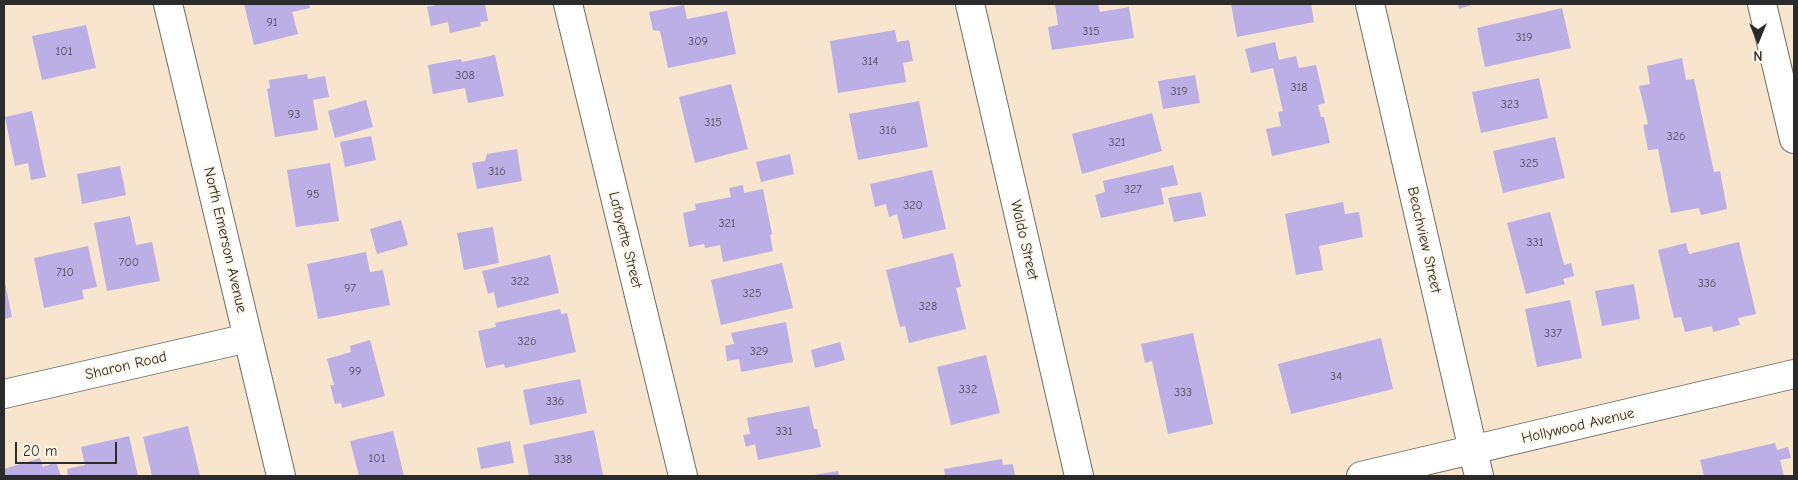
<!DOCTYPE html>
<style>
body{margin:0}
#map{position:relative;width:1798px;height:480px;overflow:hidden;background:#f7e5cd;font-family:"Comic Neue",sans-serif}
canvas{display:block}
.frame{position:absolute;inset:0;border:5px solid #2b2b2b;pointer-events:none}
.north{position:absolute;left:1733px;top:15px;width:50px;height:50px;-webkit-text-stroke:4px #fcf5e5;paint-order:stroke;rotate:180deg;font-size:14px;font-weight:700;line-height:20px;text-align:center;color:#2b2b2b}
.north::after{content:'';display:block;margin:auto;width:18px;height:22px;background:#2b2b2b;clip-path:polygon(50% 0,100% 100%,50% 72%,0 100%)}
.scale{position:absolute;left:15px;top:442px;width:102px;height:22px;box-sizing:border-box;border:2px solid #2b2b2b;border-top:0;padding-left:6px;font-size:15px;line-height:18px;white-space:nowrap;color:#2b2b2b;-webkit-text-stroke:4px #fcf5e5;paint-order:stroke}
</style>
<div id="map">
<canvas width="1798" height="480"></canvas>
<div class="frame"></div>
<div class="north">N</div>
<div class="scale">20 m</div>
</div>
<script>
const ctx = document.querySelector('canvas').getContext('2d');
ctx.lineJoin = 'round';
function fill(path, color) { ctx.fillStyle = color; ctx.fill(path, 'evenodd'); }
const toPath = rows => new Path2D(rows.map(r => 'M' + r).join(''));
function stroke(path, color, width, dash) { ctx.strokeStyle = color; ctx.lineWidth = width; ctx.lineCap = dash ? 'butt' : 'round'; ctx.setLineDash(dash || []); ctx.stroke(path); }
function drawText(font, color, halo, rows, align = 'center') {
  ctx.font = font + ' "Comic Neue",sans-serif'; ctx.lineWidth = 4; ctx.setLineDash([]); ctx.textBaseline = 'middle'; ctx.strokeStyle = halo; ctx.fillStyle = color; for (const [text, x, y, turn = 0] of rows) {
    ctx.save(); ctx.translate(x, y); ctx.rotate((+turn || 0) * Math.PI / 180); ctx.textAlign = isNaN(turn) ? turn : align; if (halo) ctx.strokeText(text, 0, 0); ctx.fillText(text, 0, 0); ctx.restore();
  }
}
fill(toPath([
 [244,4,309,4,310,8,292,12,298,34,254,45],
 [440,4,485,4,488,21,480,22,481,26,450,33,448,22,431,26,427,7],
 [1055,4,1098,4,1100,12,1129,7,1134,38,1052,50,1048,27,1058,25],
 [1231,4,1311,4,1314,22,1237,37],
 [1458,4,1475,4,1459,9],
 [684,5,687,19,727,11,736,54,668,68,660,31,653,30,649,12],
 [1562,8,1571,48,1485,67,1477,28],
 [86,25,96,68,42,80,32,36],
 [895,30,897,42,909,40,913,61,903,63,906,82,838,93,830,41],
 [1275,42,1279,60,1296,56,1299,68,1316,65,1325,103,1318,105,1321,117,1324,117,1330,143,1272,156,1266,129,1281,126,1278,112,1283,111,1273,68,1251,73,1245,49],
 [495,55,504,96,468,103,465,88,433,94,428,65,461,59,462,62],
 [1682,58,1686,80,1694,79,1714,172,1720,171,1727,209,1701,215,1699,208,1671,213,1658,149,1648,150,1643,125,1648,124,1639,86,1650,84,1647,66],
 [307,74,308,79,325,76,329,97,313,100,318,130,275,137,267,89,270,88,269,80],
 [1195,75,1200,103,1163,109,1158,81],
 [1539,78,1548,118,1481,133,1472,92],
 [731,84,748,149,695,163,679,97],
 [366,100,373,127,335,138,328,111],
 [919,101,928,147,858,160,849,114],
 [32,111,46,177,31,180,28,163,15,166,5,117],
 [1152,113,1162,151,1082,174,1072,134],
 [371,136,376,160,345,167,340,142],
 [1555,137,1565,178,1503,193,1493,151],
 [517,149,522,181,477,189,472,163,485,161,487,154],
 [790,154,794,174,761,182,756,162],
 [330,163,339,221,296,227,287,170],
 [1173,165,1178,185,1161,188,1164,204,1101,218,1095,195,1105,192,1103,181],
 [120,166,126,195,82,204,77,174],
 [932,170,946,229,903,239,897,214,889,217,886,204,875,207,870,184],
 [743,185,744,193,763,189,772,234,770,235,773,251,723,262,720,245,705,248,704,244,689,247,683,213,696,210,695,204,731,197,729,188],
 [1201,192,1206,216,1174,222,1168,198],
 [1343,202,1345,214,1359,212,1363,237,1319,246,1323,270,1296,275,1285,214],
 [1550,212,1564,265,1571,263,1574,276,1563,279,1565,284,1526,294,1507,223],
 [130,216,136,245,152,242,160,281,107,291,94,223],
 [401,220,408,245,377,254,370,229],
 [493,227,499,263,464,270,457,233],
 [1739,242,1756,314,1738,318,1740,325,1713,332,1712,326,1685,332,1681,317,1674,318,1658,250,1686,243,1689,254],
 [88,246,97,287,82,290,84,299,44,308,34,258],
 [366,252,370,272,383,270,390,305,318,319,307,264],
 [953,253,961,287,956,288,966,329,909,343,905,326,900,327,886,270],
 [550,255,559,293,497,308,494,292,488,294,482,271],
 [782,263,793,308,721,325,711,280],
 [4,278,12,317,4,319],
 [1634,284,1640,319,1602,326,1595,291],
 [1570,300,1582,358,1537,367,1525,309],
 [560,309,561,314,567,313,576,352,505,368,504,364,486,368,478,331,496,327,495,323],
 [786,322,793,362,741,372,739,359,727,361,725,346,734,344,731,333],
 [1193,333,1213,424,1168,434,1152,361,1145,363,1141,344],
 [1381,338,1393,389,1291,414,1278,364],
 [370,340,385,396,342,408,341,403,335,404,330,385,334,385,327,359,351,352,350,346],
 [840,342,845,360,815,368,811,350],
 [986,355,1000,413,951,425,937,367],
 [580,379,587,413,530,425,523,390],
 [809,406,814,429,817,429,821,447,758,460,755,444,746,447,743,435,750,434,747,418],
 [188,426,200,476,152,476,143,437],
 [594,430,603,475,595,476,529,476,523,445],
 [393,431,404,476,359,476,350,441],
 [129,436,138,476,68,476,67,469,85,465,81,447],
 [510,441,514,463,481,469,477,448],
 [1775,443,1777,450,1788,447,1791,458,1780,460,1784,476,1704,476,1700,460],
 [40,458,43,467,56,462,61,476,4,476,4,469],
 [1002,459,1003,465,1013,464,1015,476,945,476,944,469],
 [838,471,839,476,814,476,814,475]
]), '#bbafe5');
const minor = toPath([
 [168,4,281,476],
 [568,4,683,476],
 [970,4,1079,476],
 [1370,4,1479,476],
 [4,394,248,338],
 [1361,476,1794,374]
]);
const tertiary = toPath([
 [1762,4,1794,139]
]);
stroke(minor, '#726c64', 30);
stroke(tertiary, '#726c64', 30);
stroke(minor, '#fff', 28);
stroke(tertiary, '#fff', 28);
drawText('12px', '#4f4c5a', null, [
 ["91",272,23],
 ["315",1091,32],
 ["319",1524,38],
 ["309",698,42],
 ["101",64,52],
 ["314",870,62],
 ["308",465,76],
 ["318",1299,88],
 ["319",1179,92],
 ["323",1510,105],
 ["93",294,115],
 ["315",713,123],
 ["316",888,131],
 ["326",1676,137],
 ["321",1117,143],
 ["325",1529,164],
 ["316",497,172],
 ["327",1133,190],
 ["95",313,195],
 ["320",913,206],
 ["321",727,224],
 ["331",1535,243],
 ["700",129,263],
 ["710",65,273],
 ["322",520,282],
 ["336",1707,284],
 ["97",350,289],
 ["325",752,294],
 ["328",928,307],
 ["337",1553,334],
 ["326",527,342],
 ["329",759,352],
 ["99",355,372],
 ["34",1336,377],
 ["332",968,390],
 ["333",1183,393],
 ["336",555,402],
 ["331",784,432],
 ["101",377,459],
 ["338",563,460]
]);
drawText('15px', '#2b2b2b', '#fcf5e5', [
 ["North Emerson Avenue",225,240,77],
 ["Lafayette Street",625,240,76],
 ["Waldo Street",1024,240,77],
 ["Beachview Street",1424,240,77],
 ["Sharon Road",126,366,-13],
 ["Hollywood Avenue",1578,426,-13]
]);
</script>
